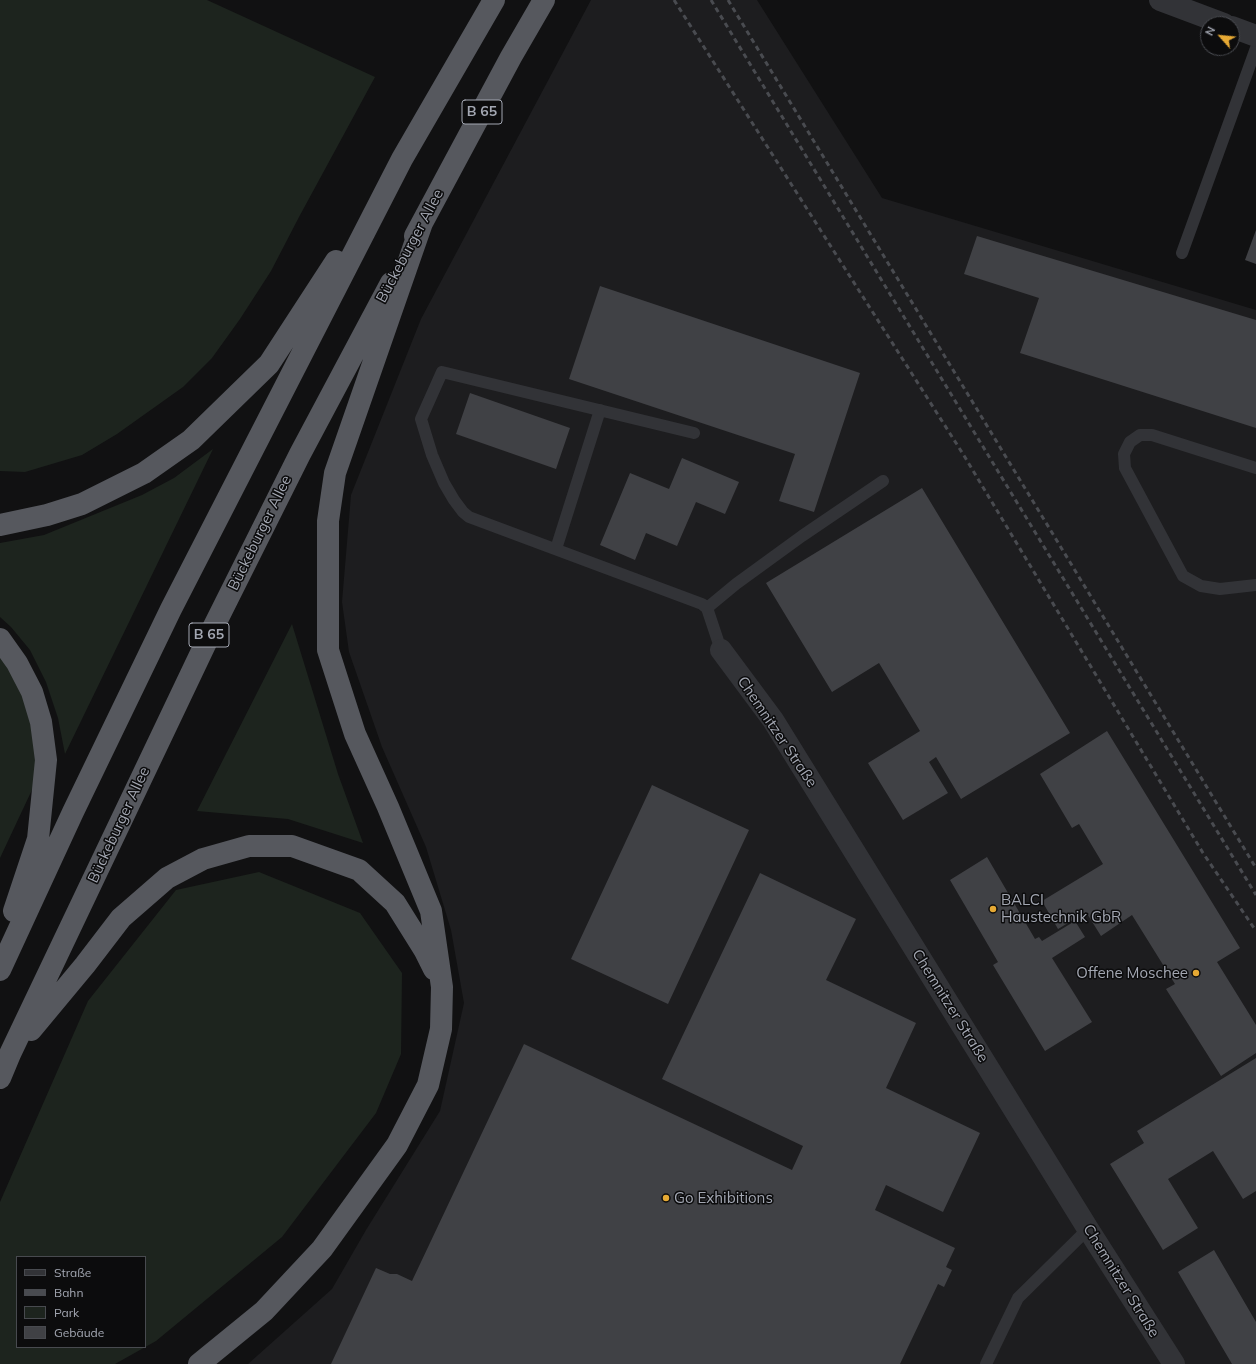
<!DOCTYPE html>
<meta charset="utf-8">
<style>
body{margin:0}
#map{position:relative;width:1256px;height:1364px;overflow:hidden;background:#111112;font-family:Mulish,sans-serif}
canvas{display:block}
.legend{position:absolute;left:16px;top:1256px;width:130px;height:92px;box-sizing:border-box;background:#0c0c0d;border:1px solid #484a4f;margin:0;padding:5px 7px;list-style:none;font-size:12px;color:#a3a7b2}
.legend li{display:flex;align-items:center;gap:8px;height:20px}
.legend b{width:20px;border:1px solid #484a4f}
.north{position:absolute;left:1200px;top:16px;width:40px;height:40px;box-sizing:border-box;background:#0c0c0d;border:1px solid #484a4f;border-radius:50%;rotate:297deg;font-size:11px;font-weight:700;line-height:16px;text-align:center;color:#a3a7b2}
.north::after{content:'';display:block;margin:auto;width:14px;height:18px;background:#e6a934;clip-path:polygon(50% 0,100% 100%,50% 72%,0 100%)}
</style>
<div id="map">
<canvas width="1256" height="1364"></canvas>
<ul class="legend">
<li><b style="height:5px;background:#323337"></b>Straße</li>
<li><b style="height:5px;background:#494b50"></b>Bahn</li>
<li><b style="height:11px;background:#1d241e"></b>Park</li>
<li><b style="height:11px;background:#404145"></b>Gebäude</li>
</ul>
<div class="north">N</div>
</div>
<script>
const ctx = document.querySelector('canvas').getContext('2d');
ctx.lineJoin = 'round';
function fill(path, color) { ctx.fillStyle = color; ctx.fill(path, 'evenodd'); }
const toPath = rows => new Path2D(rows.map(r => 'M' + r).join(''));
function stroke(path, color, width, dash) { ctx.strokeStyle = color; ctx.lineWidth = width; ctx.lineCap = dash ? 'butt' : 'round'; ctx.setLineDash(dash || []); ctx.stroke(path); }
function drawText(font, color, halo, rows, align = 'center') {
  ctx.font = font + ' Mulish,sans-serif'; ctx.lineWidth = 3; ctx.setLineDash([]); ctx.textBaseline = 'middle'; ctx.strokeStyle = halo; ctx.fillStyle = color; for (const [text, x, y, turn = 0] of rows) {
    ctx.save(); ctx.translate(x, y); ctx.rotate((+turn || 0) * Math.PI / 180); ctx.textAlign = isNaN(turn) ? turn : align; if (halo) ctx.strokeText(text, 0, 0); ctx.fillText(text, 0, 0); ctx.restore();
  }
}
fill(toPath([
 [591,0,757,0,882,198,1256,310,1256,1364,248,1364,332,1289,366,1230,440,1111,464,1003,451,930,426,847,382,747,349,652,342,602,351,495,421,319]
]), '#1d1d1f');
fill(toPath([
 [0,0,207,0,375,77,299,217,271,271,240,319,212,358,183,387,117,434,82,455,25,472,0,471],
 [213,449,65,754,58,718,46,682,30,650,11,627,0,617,0,543,44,535,142,495,174,478],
 [292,624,338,774,363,843,288,819,197,811],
 [0,639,17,663,46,760,0,858],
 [259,872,360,913,402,973,401,1054,376,1113,282,1237,156,1341,115,1364,0,1364,0,1202,88,1001,176,890],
 [17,1257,145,1257,145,1347,17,1347]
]), '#1d241e');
fill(toPath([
 [1256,230,1256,264,1245,260],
 [977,236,1256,320,1256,428,1020,353,1039,298,964,274],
 [600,286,860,373,814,512,779,501,795,454,569,379],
 [470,393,570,428,556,469,456,434],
 [682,458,739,482,725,514,696,502,677,546,646,533,635,560,600,545,630,473,669,489],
 [922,488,1070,733,961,799,936,757,929,762,948,793,903,820,868,763,920,731,879,663,832,692,766,583],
 [1107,731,1240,948,1217,962,1256,1025,1256,1053,1221,1076,1166,989,1175,984,1132,915,1101,936,1086,912,1058,929,1042,901,1103,864,1079,824,1072,828,1040,774],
 [652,785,749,830,668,1004,571,959],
 [987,857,1035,939,1039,937,1042,941,1075,921,1085,937,1052,958,1092,1022,1045,1051,993,965,998,962,950,880],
 [760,873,856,919,826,980,916,1023,886,1088,980,1133,943,1212,886,1185,875,1210,955,1248,946,1267,952,1270,944,1287,938,1284,900,1364,331,1364,376,1268,390,1274,397,1274,412,1281,524,1044,792,1170,803,1146,662,1079],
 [1256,1058,1256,1191,1243,1199,1213,1151,1168,1179,1198,1228,1163,1250,1110,1164,1144,1143,1137,1131],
 [1214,1250,1256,1322,1256,1364,1232,1364,1178,1272]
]), '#404145');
stroke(toPath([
 [1182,253,1256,48],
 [694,433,442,372,421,419,432,455,444,483,454,500,463,512,469,517,702,604,707,608,721,650],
 [1256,468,1152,435,1140,435,1130,442,1124,454,1125,468,1183,576,1201,586,1220,589,1256,585],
 [556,549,600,410],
 [707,608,736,584,802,536,883,481],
 [986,1364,1018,1298,1088,1229]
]), '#323337', 12);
stroke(toPath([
 [1160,0,1224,24],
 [1232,27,1256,36],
 [721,650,773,720,1088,1229,1174,1364]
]), '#323337', 22);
stroke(toPath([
 [415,236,511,57,544,0],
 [0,525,47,515,82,504,144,473,191,440,269,364,336,261],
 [0,639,17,663,32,692,41,722,46,760,38,839,14,911],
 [0,970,73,812,171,609,402,159,494,0],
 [31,1030,85,965,121,918,167,878,203,859,249,846,292,846,359,870,395,903,425,951,434,969],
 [0,1078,10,1054,211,632,300,454,391,283],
 [199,1364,264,1311,322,1249,397,1145,428,1085,441,1029,442,987,431,911,388,807,355,734,328,650,328,521,335,473,422,223]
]), '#56585e', 22);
stroke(toPath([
 [674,0,963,454,1203,853,1256,931],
 [711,0,1256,895],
 [728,0,1256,868]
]), '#494b50', 3, [5, 4]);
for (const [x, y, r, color] of [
 [993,909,4,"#e6a934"],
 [1196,973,4,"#e6a934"],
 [666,1198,4,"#e6a934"]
]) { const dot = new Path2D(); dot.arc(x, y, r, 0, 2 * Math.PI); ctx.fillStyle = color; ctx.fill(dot); stroke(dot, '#0c0c0d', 1.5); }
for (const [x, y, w] of [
 [482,112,40],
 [209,635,40]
]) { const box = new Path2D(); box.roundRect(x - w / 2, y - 12, w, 24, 3); ctx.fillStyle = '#0c0c0d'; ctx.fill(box); stroke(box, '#a3a7b2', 1); }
drawText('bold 14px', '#a3a7b2', null, [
 ["B 65",482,112],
 ["B 65",209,635]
]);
drawText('15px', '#a3a7b2', '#0c0c0d', [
 ["Bückeburger Allee",410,246,-62],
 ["Bückeburger Allee",260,533,-64],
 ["Chemnitzer Straße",777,732,56],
 ["Bückeburger Allee",119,825,-65],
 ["Chemnitzer Straße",950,1006,58],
 ["Chemnitzer Straße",1121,1281,58]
]);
drawText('15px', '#a3a7b2', '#0c0c0d', [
 ["BALCI",1001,900],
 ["Haustechnik GbR",1001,917],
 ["Offene Moschee",1188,973,"right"],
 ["Go Exhibitions",674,1198]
], 'left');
</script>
